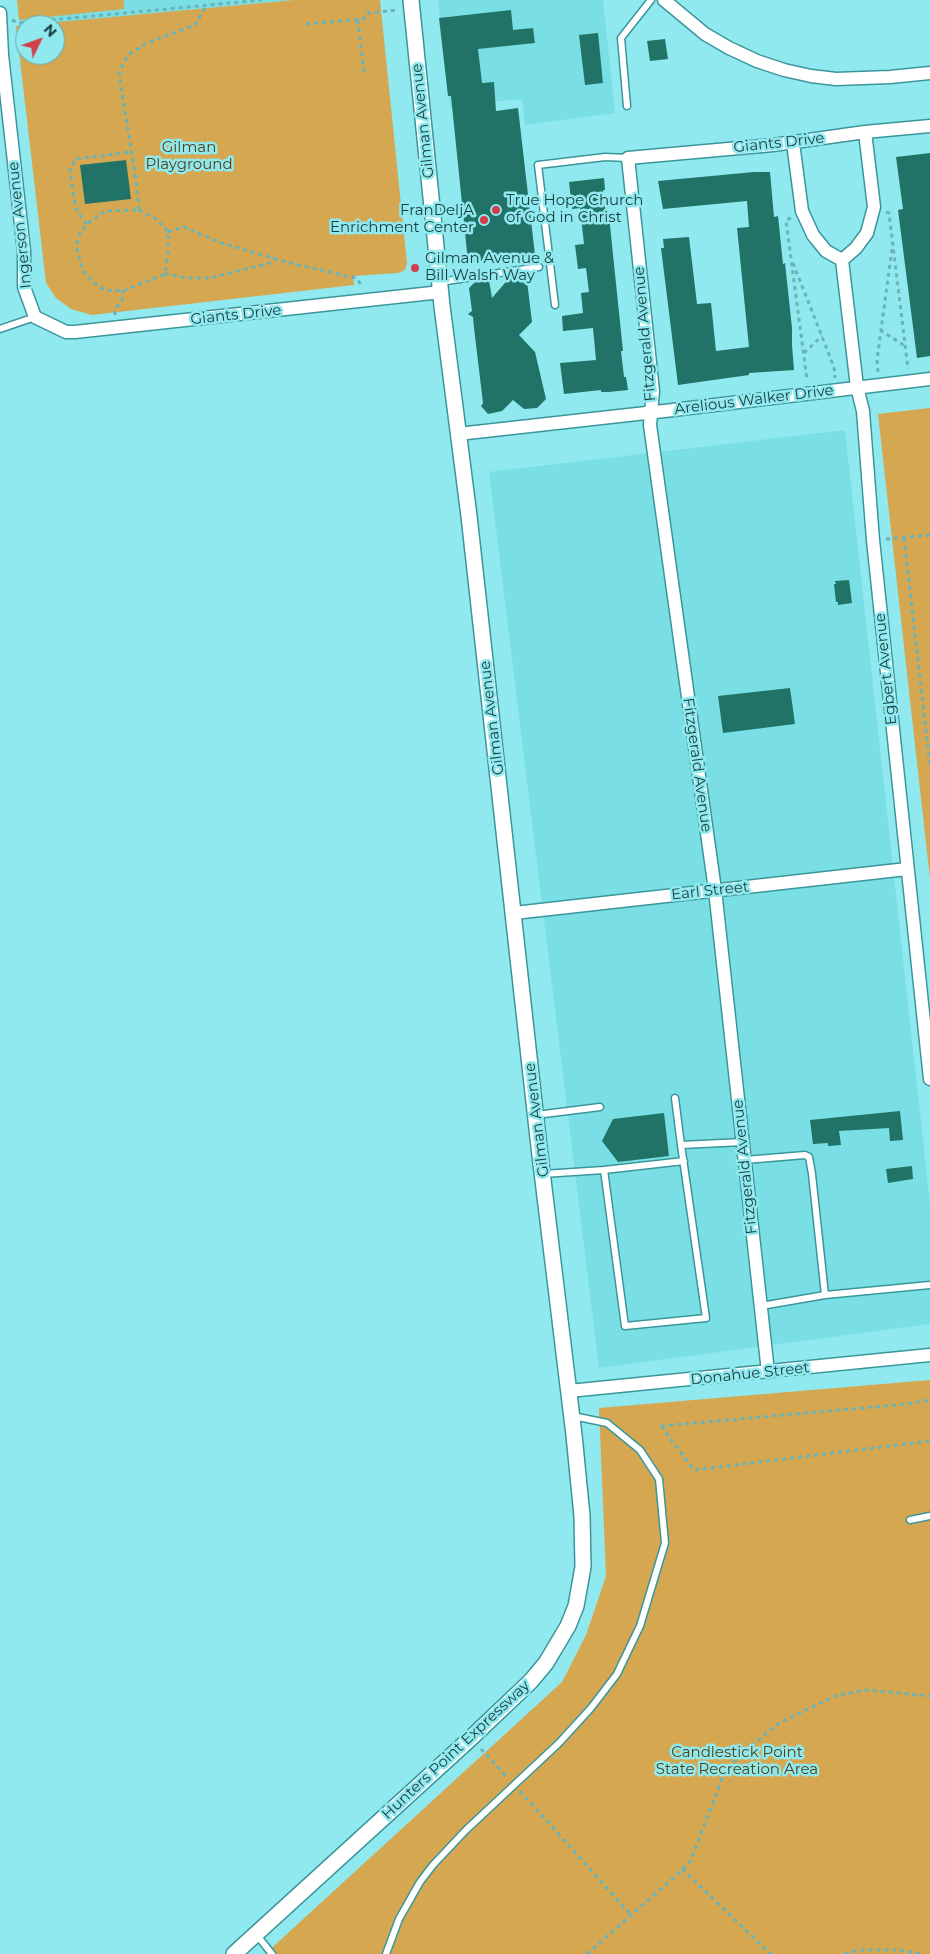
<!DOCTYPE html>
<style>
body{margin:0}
#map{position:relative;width:930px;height:1954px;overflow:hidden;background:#90e9ee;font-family:Montserrat,sans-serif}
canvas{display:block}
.north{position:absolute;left:15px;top:15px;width:50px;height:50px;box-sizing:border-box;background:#90e9ee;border:1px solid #60a4a8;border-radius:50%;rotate:48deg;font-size:14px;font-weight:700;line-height:20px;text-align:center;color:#183d3f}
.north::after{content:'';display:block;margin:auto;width:18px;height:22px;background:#d0404b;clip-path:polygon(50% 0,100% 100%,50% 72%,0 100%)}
</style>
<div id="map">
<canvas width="930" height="1954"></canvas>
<div class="north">N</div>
</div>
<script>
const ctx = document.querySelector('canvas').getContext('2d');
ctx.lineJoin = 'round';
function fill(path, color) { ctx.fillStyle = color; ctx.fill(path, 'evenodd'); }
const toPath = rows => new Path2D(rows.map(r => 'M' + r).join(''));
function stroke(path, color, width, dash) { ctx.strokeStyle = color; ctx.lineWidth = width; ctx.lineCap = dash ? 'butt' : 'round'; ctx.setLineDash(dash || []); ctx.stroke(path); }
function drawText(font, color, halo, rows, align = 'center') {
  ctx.font = font + ' Montserrat,sans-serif'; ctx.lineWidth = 5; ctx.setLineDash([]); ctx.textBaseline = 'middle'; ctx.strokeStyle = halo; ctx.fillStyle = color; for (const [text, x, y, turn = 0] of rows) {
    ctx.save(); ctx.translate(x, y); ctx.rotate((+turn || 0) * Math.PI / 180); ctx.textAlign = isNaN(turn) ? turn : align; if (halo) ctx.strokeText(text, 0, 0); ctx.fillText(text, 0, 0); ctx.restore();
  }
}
fill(toPath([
 [17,0,294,0,20,26],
 [438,0,603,0,615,113,525,125,522,99,450,106],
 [845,430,930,1204,930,1324,599,1368,489,472]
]), '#79dfe5');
fill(toPath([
 [17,0,124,0,124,9,19,20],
 [294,0,380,0,407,263,405,270,398,273,353,276,354,285,92,315,71,309,56,298,46,283,16,26,25,25,25,55,55,55,55,25,26,25],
 [930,408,930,879,878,414],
 [930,1380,930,1954,265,1954,562,1682,586,1635,606,1576,599,1408]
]), '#d6a751');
fill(toPath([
 [511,10,513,30,533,28,535,43,478,49,482,83,494,82,496,111,518,108,535,255,468,262,451,96,448,96,439,18],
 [598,33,603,83,585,85,579,35],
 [665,39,668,59,650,61,647,41],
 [930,153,930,356,917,358,898,210,903,209,896,157],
 [126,160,131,199,85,204,80,165],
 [754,172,770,172,774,217,778,216,783,264,785,263,792,328,792,345,794,370,749,373,749,375,678,385,661,248,664,248,663,239,689,237,697,304,711,303,716,351,749,347,737,228,749,227,747,201,663,209,658,181],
 [604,178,605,190,603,190,606,216,609,216,623,351,621,351,624,377,626,377,628,390,609,392,601,392,601,390,564,394,560,363,596,360,593,328,563,331,562,316,583,313,581,293,589,292,586,268,578,269,575,245,584,244,580,208,572,209,569,182],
 [521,275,527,281,532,322,519,335,535,352,546,399,537,408,524,409,513,400,502,411,488,414,481,406,483,403,474,328,473,317,468,314,472,311,469,288,475,282,489,280,492,298,511,276],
 [849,580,852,603,838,605,838,602,836,602,834,584,836,584,835,581],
 [790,688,795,724,723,733,718,696],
 [900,1111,903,1140,890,1141,889,1128,839,1131,841,1145,828,1146,828,1143,813,1144,810,1120],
 [664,1113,669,1156,618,1162,602,1141,613,1119],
 [912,1166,913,1179,888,1183,886,1169]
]), '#207366');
const service = toPath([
 [627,106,621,38,651,0],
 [440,282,539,267],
 [555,305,538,165,605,157,628,158],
 [0,329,35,317],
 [675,1098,681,1145,743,1142],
 [536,1115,600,1107],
 [745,1160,805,1155,809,1157,812,1174,825,1295,761,1306],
 [604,1170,684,1161],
 [543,1174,604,1170,625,1326,706,1318,681,1145],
 [825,1295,930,1285],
 [910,1520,930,1516],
 [256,1934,272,1954],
 [386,1954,399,1919,420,1882,433,1865,466,1830,559,1743,591,1708,617,1674,640,1626,665,1543,659,1479,640,1450,607,1423,573,1416]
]);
const minor = toPath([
 [664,0,705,34,729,48,757,61,784,70,811,76,836,79,890,77,930,73],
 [0,13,2,55,24,251,24,287,35,317,66,332,75,332,441,292],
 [793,143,802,211,813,235,826,251,842,260],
 [842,260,857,387,863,411,873,540,930,1079],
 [842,260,856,248,867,233,874,207,865,132],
 [458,434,673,410,930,379],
 [514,913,907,869],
 [768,1372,715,890,650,425,653,391,628,158,773,145,865,132,930,126],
 [569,1391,930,1355]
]);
const tertiary = toPath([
 [234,1954,471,1738,531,1681,546,1663,568,1626,576,1606,583,1567,582,1516,574,1435,539,1147,469,516,442,306,411,0]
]);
stroke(service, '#3b969b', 9);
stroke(minor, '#3b969b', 15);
stroke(tertiary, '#3b969b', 18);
stroke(toPath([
 [12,20,19,23,262,0],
 [358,20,364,74],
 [306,24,363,19,368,13,398,10],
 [139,210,156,219,168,232,168,254,165,274,123,291,104,290,92,281,83,271,76,245,80,234,87,224,105,211,139,210],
 [139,210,136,180,119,73,128,55,147,43,195,25,206,6],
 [886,212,889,213,908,369],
 [791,218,786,220,807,380],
 [87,224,77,212,74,197,70,171,75,159,131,152],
 [168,232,184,227,221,243,290,263,356,278,363,287],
 [793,263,834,367,835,378],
 [165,274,189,278,210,278,270,263,273,258],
 [115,315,115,310,122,300,123,291],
 [880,330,905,346],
 [804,353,822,336],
 [878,372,877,360,892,249],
 [904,538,930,765],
 [886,539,930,535],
 [661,1426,694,1470,930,1441],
 [661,1426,907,1404,930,1400],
 [481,1749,507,1777],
 [520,1791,631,1915],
 [682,1869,771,1954],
 [587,1954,679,1873,691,1860,723,1776,739,1756,779,1723,835,1696,866,1690,930,1696],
 [845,1954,859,1950,899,1950,923,1954]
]), '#6ab3b7', 3, [4, 4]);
stroke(service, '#fff', 6);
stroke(minor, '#fff', 12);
stroke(tertiary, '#fff', 15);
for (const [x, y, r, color] of [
 [496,210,5,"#d0404b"],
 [484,220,5,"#d0404b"],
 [415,268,5,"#d0404b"]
]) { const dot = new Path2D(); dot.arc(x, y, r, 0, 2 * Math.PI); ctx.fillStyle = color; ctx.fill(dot); stroke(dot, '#90e9ee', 2); }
drawText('15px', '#183d3f', '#90e9ee', [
 ["Gilman Avenue",423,121,-96],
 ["Giants Drive",779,143,-6],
 ["Ingerson Avenue",20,225,-96],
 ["Giants Drive",236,315,-6],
 ["Fitzgerald Avenue",645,334,-95],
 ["Arelious Walker Drive",754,400,-7],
 ["Egbert Avenue",886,669,-96],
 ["Gilman Avenue",492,718,-97],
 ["Fitzgerald Avenue",697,765,82],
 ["Earl Street",710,891,-6],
 ["Gilman Avenue",537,1120,-97],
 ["Fitzgerald Avenue",745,1167,-96],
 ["Donahue Street",750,1374,-6],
 ["Hunters Point Expressway",456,1750,-43]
]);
drawText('15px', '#564016', '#90e9ee', [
 ["Gilman",189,148],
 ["Playground",189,165],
 ["Candlestick Point",737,1753],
 ["State Recreation Area",737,1770]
]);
drawText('15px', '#183d3f', '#90e9ee', [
 ["True Hope Church",506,201],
 ["of God in Christ",506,218],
 ["FranDeljA",474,211,"right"],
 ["Enrichment Center",474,228,"right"],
 ["Gilman Avenue &",425,259],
 ["Bill Walsh Way",425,276]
], 'left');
</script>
